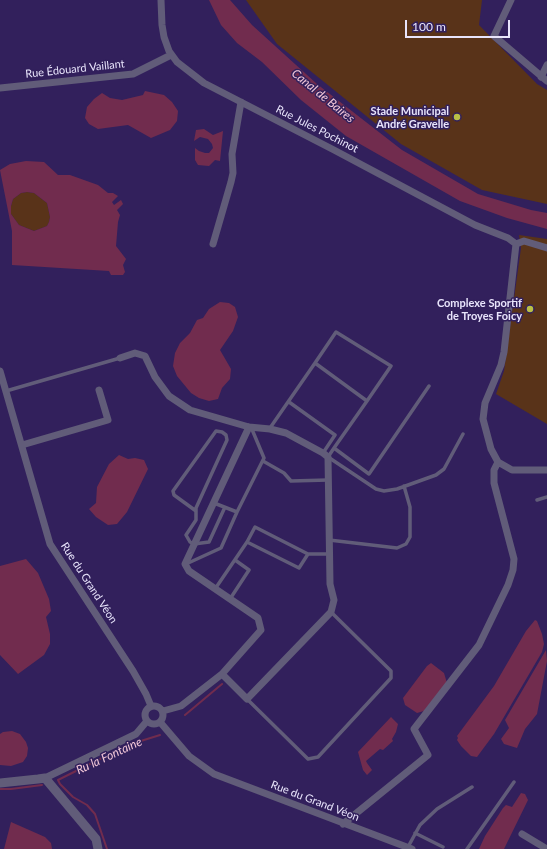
<!DOCTYPE html>
<meta charset="utf-8">
<style>
body{margin:0}
#map{position:relative;width:547px;height:849px;overflow:hidden;background:#32205c;font-family:Lato,sans-serif}
canvas{display:block}
.scale{position:absolute;left:405px;top:20px;width:105px;height:18px;box-sizing:border-box;border:2px solid #e8e4fb;border-top:0;padding-left:5px;font-size:12px;line-height:14px;white-space:nowrap;color:#e8e4fb;-webkit-text-stroke:3px #32205c;paint-order:stroke}
</style>
<div id="map">
<canvas width="547" height="849"></canvas>
<div class="scale">100 m</div>
</div>
<script>
const ctx = document.querySelector('canvas').getContext('2d');
ctx.lineJoin = 'round';
function fill(path, color) { ctx.fillStyle = color; ctx.fill(path, 'evenodd'); }
const toPath = rows => new Path2D(rows.map(r => 'M' + r).join(''));
function stroke(path, color, width, dash) { ctx.strokeStyle = color; ctx.lineWidth = width; ctx.lineCap = dash ? 'butt' : 'round'; ctx.setLineDash(dash || []); ctx.stroke(path); }
function drawText(font, color, halo, rows, align = 'center') {
  ctx.font = font + ' Lato,sans-serif'; ctx.lineWidth = 3; ctx.setLineDash([]); ctx.textBaseline = 'middle'; ctx.strokeStyle = halo; ctx.fillStyle = color; for (const [text, x, y, turn = 0] of rows) {
    ctx.save(); ctx.translate(x, y); ctx.rotate((+turn || 0) * Math.PI / 180); ctx.textAlign = isNaN(turn) ? turn : align; if (halo) ctx.strokeText(text, 0, 0); ctx.fillText(text, 0, 0); ctx.restore();
  }
}
fill(toPath([
 [246,0,482,0,479,25,537,84,547,90,547,204,482,190,401,144,277,44],
 [27,192,34,193,47,203,50,217,49,222,47,226,34,231,19,225,11,214,11,206,13,199,21,193],
 [519,235,547,239,547,424,496,394,504,371,521,248]
]), '#593319');
fill(toPath([
 [209,0,230,0,252,25,317,84,402,150,478,194,531,210,547,213,547,229,507,218,460,201,346,136,301,100,262,62,237,43,221,25],
 [145,91,164,95,172,102,178,111,177,121,170,130,151,138,128,125,98,129,89,124,85,118,87,107,94,99,102,93,110,98,122,100,143,95],
 [204,129,213,135,223,131,220,161,215,160,209,166,198,165,195,160,195,148,199,151,205,153,209,153,213,148,212,144,208,139,200,137,194,141,196,130],
 [26,161,44,162,58,175,70,175,98,185,108,193,113,193,118,196,112,202,114,205,121,200,123,204,117,210,120,215,118,222,116,246,126,259,123,265,125,272,123,275,111,275,109,271,12,265,12,231,0,170,10,164],
 [27,192,34,193,47,203,50,217,49,222,47,226,34,231,19,225,11,214,11,206,13,199,21,193],
 [220,302,229,303,235,307,238,317,233,331,220,350,231,369,230,379,222,388,218,399,209,401,199,398,191,393,177,376,173,366,175,353,180,343,190,333,197,320,203,318,209,309],
 [119,455,128,459,135,458,144,460,148,469,127,512,117,524,108,525,96,517,89,509,96,503,97,487,109,464],
 [26,559,38,573,49,599,51,611,46,617,50,634,50,644,44,655,18,674,0,655,0,566],
 [535,620,537,621,542,634,544,644,542,652,494,734,477,757,471,756,461,746,457,740,458,738,457,736,494,686,526,631],
 [546,650,547,661,537,714,525,729,517,748,504,744,501,739,509,728,505,720],
 [431,663,444,673,447,683,424,711,417,713,405,705,403,698,427,666],
 [391,717,398,724,396,732,392,739,393,741,383,750,380,749,366,761,367,763,372,770,367,775,363,770,358,752],
 [12,731,20,734,26,742,28,748,27,756,23,762,11,766,0,765,0,734,3,732],
 [521,793,525,794,528,800,504,849,479,849,485,836,503,808,506,805,512,807],
 [11,822,45,837,51,843,52,849,4,849]
]), '#712c4e');
stroke(toPath([
 [185,715,222,684],
 [0,789,11,789,42,785],
 [107,849,95,814,87,805,73,797,60,784,58,780,128,745,160,735]
]), '#712c4e', 2);
stroke(toPath([
 [6,391,120,358],
 [367,401,315,363,336,332,391,366,367,401,334,448,328,457,376,489,384,491,397,489,436,475,444,469,463,434],
 [289,402,335,435,323,453],
 [270,428,315,363],
 [334,448,369,474,429,386],
 [263,461,284,473,291,481,328,480],
 [537,500,547,497],
 [214,503,237,512],
 [196,511,174,495,173,491,216,431,222,432,226,435,227,440,196,508,196,520,186,535,190,542,194,544,209,542,225,507],
 [329,540,397,548,406,544,410,537,410,507,404,486],
 [247,542,299,568,308,554],
 [186,564,221,548,237,512,264,458,251,427],
 [215,589,247,542,255,527,308,554,330,554],
 [230,599,249,570,235,560],
 [247,699,308,759,318,757,391,678,391,671,331,612],
 [415,833,443,847],
 [408,847,420,825,437,809,472,787],
 [467,849,514,782]
]), '#615c79', 3.5);
stroke(toPath([
 [161,0,162,25,164,37,169,51,177,62,204,83,334,150,475,225,508,238,516,244,504,352,501,365,485,403,483,419,491,449,498,462,512,470,547,470],
 [511,0,494,36,547,81],
 [541,77,547,65],
 [0,88,133,74,171,55],
 [213,244,231,182,233,173,232,154,241,102],
 [516,244,524,241,547,248],
 [120,358,135,353,145,356,155,377,169,396,190,410,249,427,270,429,286,433,323,453,328,457,330,584,334,600,331,612,247,699,222,674],
 [0,371,50,544,133,671,146,694,151,706],
 [22,445,108,420,99,390],
 '145 715a9 9 0 1 1 18 0a9 9 0 1 1-18 0Z',
 [163,711,181,706,222,674,261,630,258,618,189,571,185,564,249,427],
 [160,722,189,756,214,774,412,849],
 [45,778,136,734,147,721],
 [343,824,428,755,414,729,479,645,508,585,513,570,514,559,494,483,494,470,498,462],
 [522,834,547,849]
]), '#615c79', 7);
stroke(toPath([
 [0,783,38,779,45,778,96,839,98,849]
]), '#615c79', 9);
for (const [x, y, r, color] of [
 [457,117,4,"#b9c046"],
 [530,309,4,"#b9c046"]
]) { const dot = new Path2D(); dot.arc(x, y, r, 0, 2 * Math.PI); ctx.fillStyle = color; ctx.fill(dot); stroke(dot, '#32205c', 1.5); }
drawText('11px', '#e8e4fb', '#32205c', [
 ["Rue Édouard Vaillant",75,69,-6],
 ["Rue Jules Pochinot",317,129,27],
 ["Rue du Grand Véon",89,583,57],
 ["Rue du Grand Véon",315,801,21]
]);
drawText('bold 11px', '#e8e4fb', '#32205c', [
 ["Stade Municipal",449,111],
 ["André Gravelle",449,124],
 ["Complexe Sportif",522,303],
 ["de Troyes Foicy",522,316]
], 'right');
drawText('italic 12px', '#f3c7d8', '#32205c', [
 ["Canal de Baires",323,96,39],
 ["Ru la Fontaine",109,756,-25]
]);
</script>
